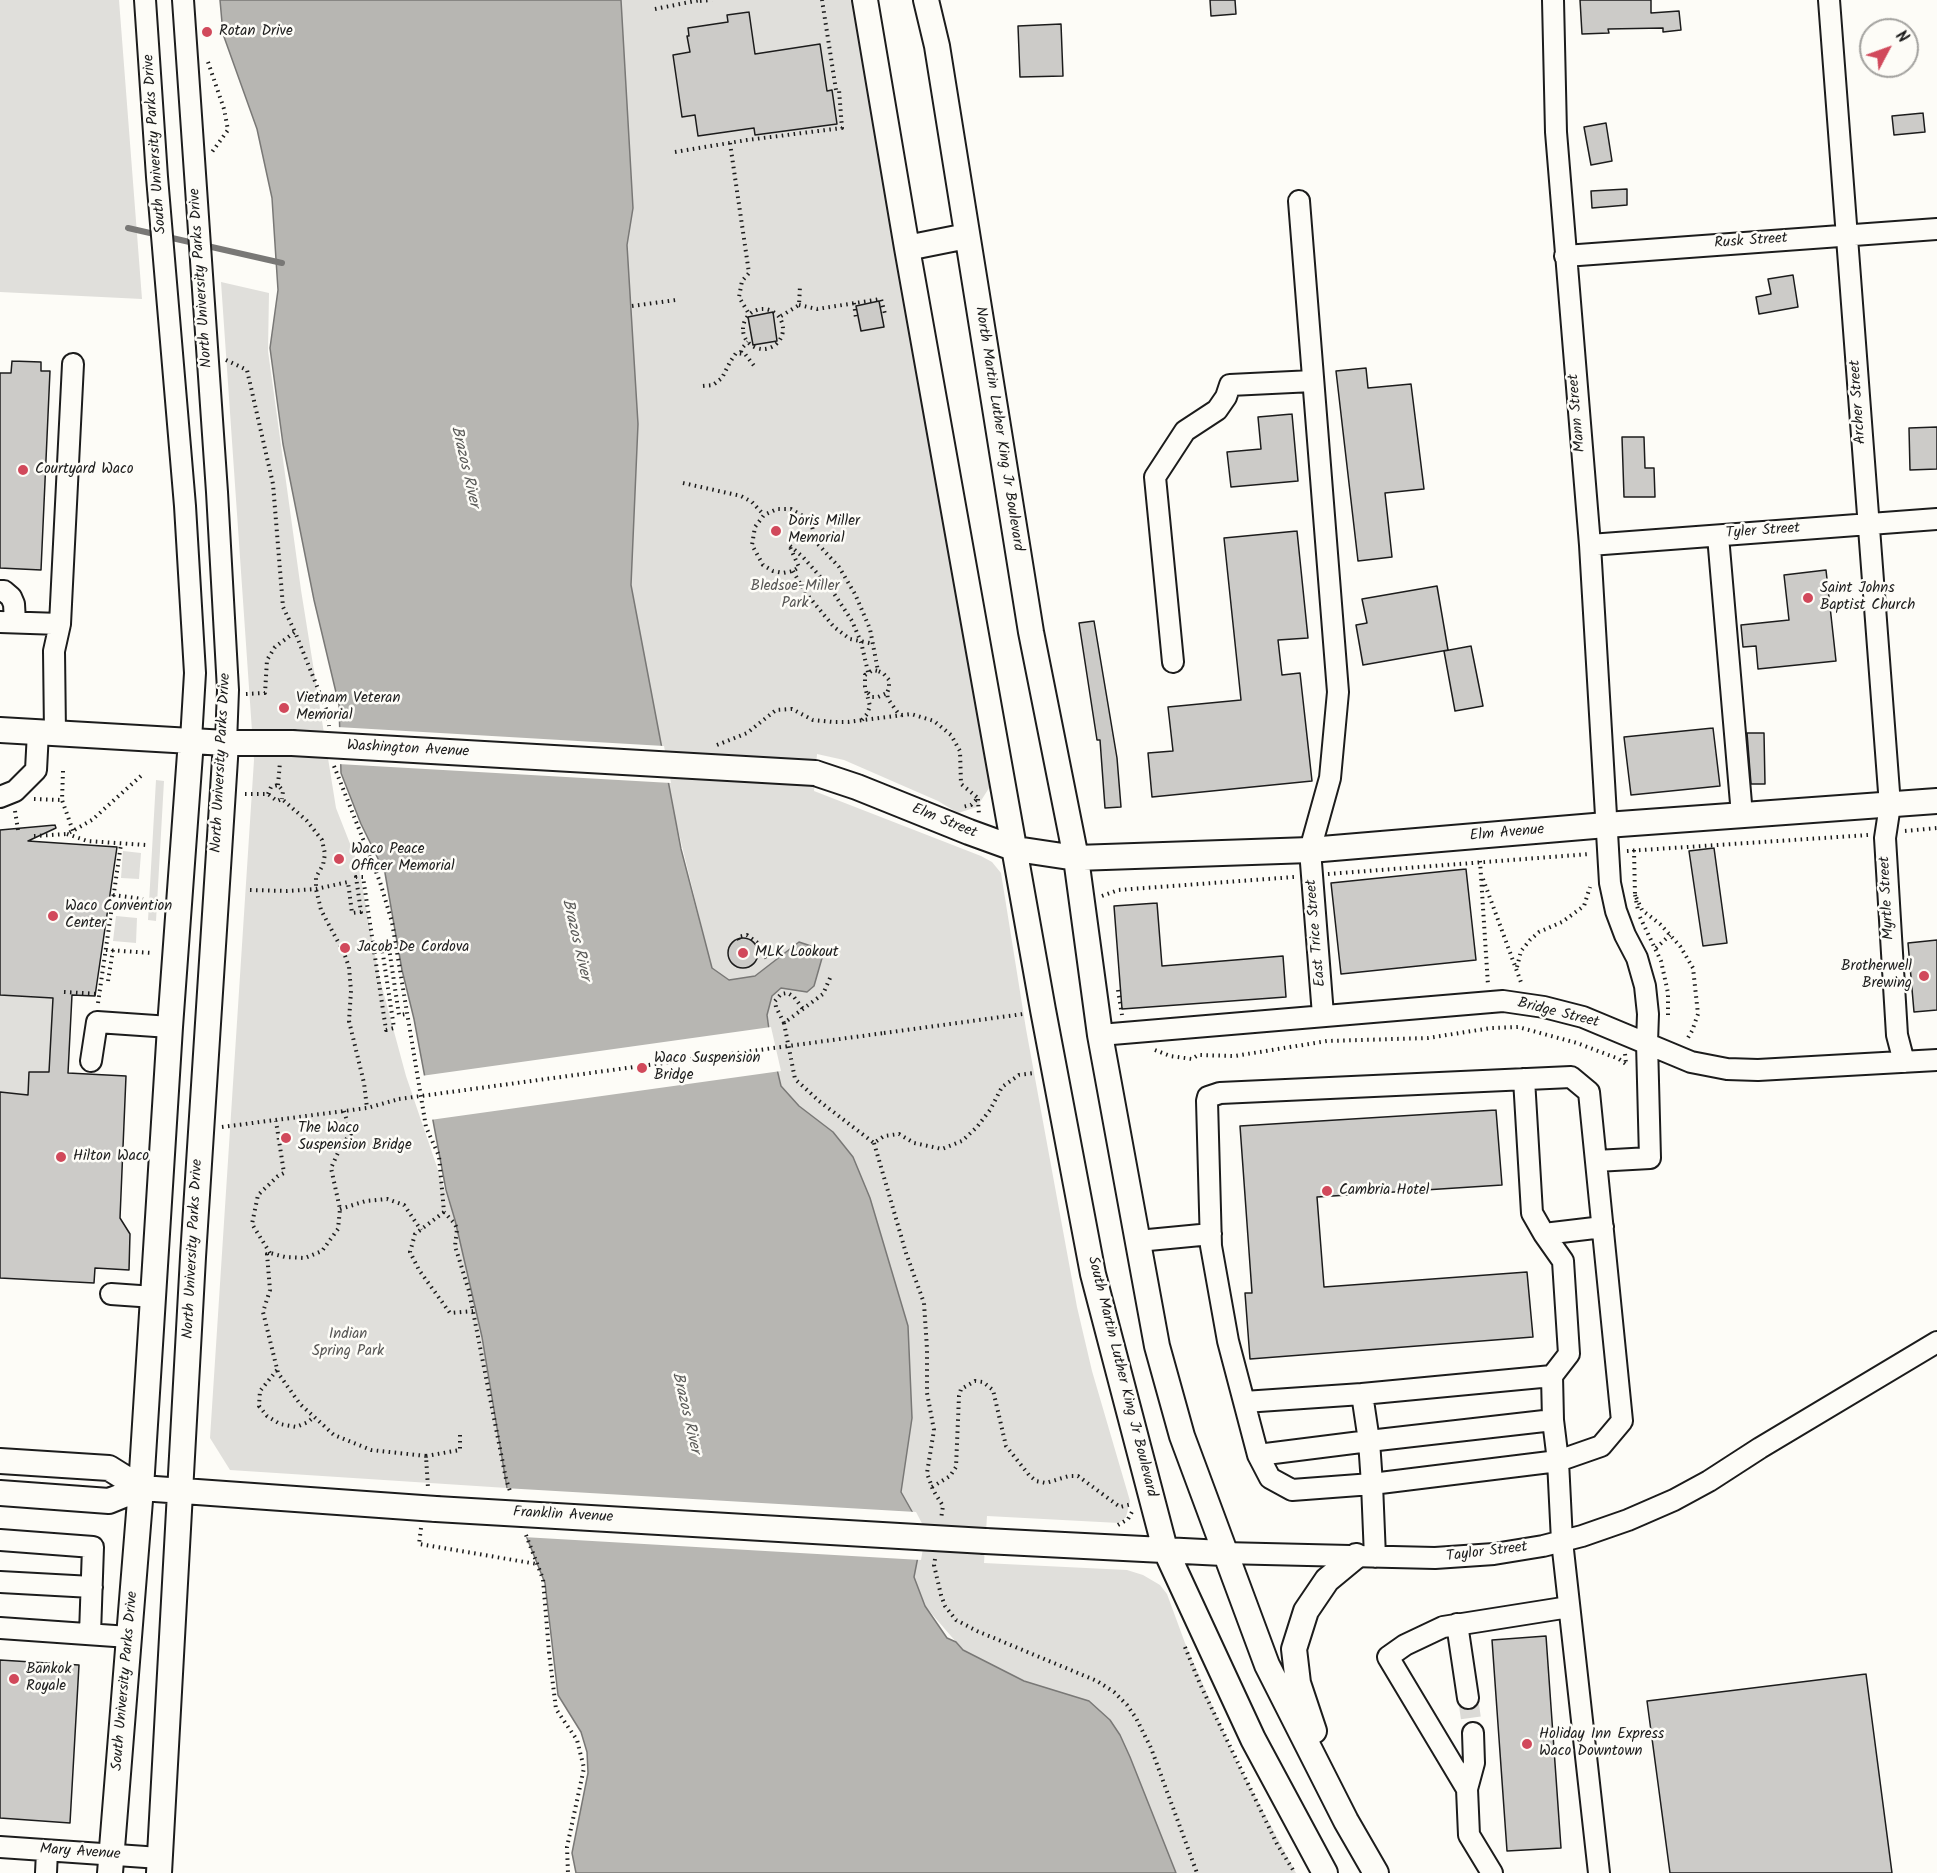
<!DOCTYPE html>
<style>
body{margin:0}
#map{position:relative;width:1937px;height:1873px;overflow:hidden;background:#fdfcf7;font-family:Kalam,sans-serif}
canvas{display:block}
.north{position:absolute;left:1859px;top:18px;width:60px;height:60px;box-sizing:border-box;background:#fdfcf7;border:2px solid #a3a29f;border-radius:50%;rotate:49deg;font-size:16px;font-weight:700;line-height:24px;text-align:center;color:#1c1c1c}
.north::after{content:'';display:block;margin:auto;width:21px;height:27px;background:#d1495b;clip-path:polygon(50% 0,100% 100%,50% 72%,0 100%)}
</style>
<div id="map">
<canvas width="1937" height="1873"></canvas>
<div class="north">N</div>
</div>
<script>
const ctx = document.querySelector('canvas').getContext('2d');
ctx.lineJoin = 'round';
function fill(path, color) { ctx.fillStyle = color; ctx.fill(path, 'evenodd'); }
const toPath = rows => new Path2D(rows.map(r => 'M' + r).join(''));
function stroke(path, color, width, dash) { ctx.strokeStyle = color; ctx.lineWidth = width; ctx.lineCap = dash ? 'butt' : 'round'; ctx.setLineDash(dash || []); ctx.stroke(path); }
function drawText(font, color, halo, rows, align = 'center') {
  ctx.font = font + ' Kalam,sans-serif'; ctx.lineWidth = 5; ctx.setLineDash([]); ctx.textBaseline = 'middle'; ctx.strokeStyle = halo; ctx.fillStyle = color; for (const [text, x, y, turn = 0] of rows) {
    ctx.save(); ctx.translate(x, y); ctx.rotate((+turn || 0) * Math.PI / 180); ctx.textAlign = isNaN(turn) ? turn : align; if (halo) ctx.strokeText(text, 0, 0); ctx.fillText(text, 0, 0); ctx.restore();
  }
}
fill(toPath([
 [0,0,119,0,142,299,0,292],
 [621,0,855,0,938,492,991,775,989,788,977,807,958,813,938,801,844,760,817,754,814,791,981,856,992,862,1001,873,1026,1029,1077,1307,1092,1371,1130,1501,1126,1517,1119,1523,987,1516,984,1563,1127,1570,1143,1575,1160,1585,1167,1594,1185,1643,1236,1760,1296,1873,1176,1873,1130,1757,1110,1720,1089,1701,1024,1681,963,1650,925,1606,914,1577,923,1531,901,1492,912,1418,908,1326,870,1198,833,1132,799,1106,781,1086,767,1015,772,996,781,988,799,942,755,976,729,980,712,969,673,809,631,585,638,424,627,245,633,208],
 [221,282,269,293,268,351,301,590,336,808,358,864,379,976,406,1076,455,1220,482,1337,507,1488,230,1470,210,1438,254,760],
 [156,780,164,781,156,921,148,920],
 [123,851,141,853,139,879,121,878],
 [116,916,137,918,136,943,113,941],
 [0,995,53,998,49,1072,29,1072,28,1095,0,1092]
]), '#e0dfdb');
const water = toPath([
 [220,0,621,0,633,208,627,245,638,424,631,585,681,849,712,968,729,980,755,976,799,942,811,946,822,958,814,986,807,992,781,988,772,996,767,1015,771,1044,781,1086,799,1106,833,1132,853,1157,870,1198,908,1326,912,1418,901,1492,923,1531,914,1577,925,1606,947,1638,956,1642,963,1650,1024,1681,1089,1701,1110,1720,1120,1735,1130,1757,1176,1873,576,1873,572,1853,588,1773,587,1752,581,1732,558,1695,545,1583,507,1488,482,1337,455,1220,446,1190,414,1019,402,970,385,873,361,824,341,773,339,705,314,600,283,444,270,348,278,290,272,198,257,129,223,34,220,0]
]);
fill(water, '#b7b6b2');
stroke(water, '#797876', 1.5);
fill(toPath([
 [337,727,664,746,671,783,338,764],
 [771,1027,781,1071,430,1120,421,1076],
 [504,1488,916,1512,926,1531,921,1560,523,1537]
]), '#fdfcf7');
stroke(toPath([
 [128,228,282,263]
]), '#797876', 6);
const building = toPath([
 [1210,0,1235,0,1236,14,1211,16,1210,0],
 [1580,0,1651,0,1651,13,1679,11,1681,30,1663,32,1663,28,1608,29,1609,33,1582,34,1580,0],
 [749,12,755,54,820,44,827,91,832,90,837,124,755,135,754,128,698,136,695,115,682,117,673,55,690,52,687,36,689,36,688,28,728,22,727,15,749,12],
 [1061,24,1063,76,1020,77,1018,26,1061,24],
 [1923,113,1925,132,1894,135,1892,116,1923,113],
 [1606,123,1612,161,1591,165,1584,127,1606,123],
 [1627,189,1627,205,1592,208,1591,191,1627,189],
 [1793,275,1798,307,1759,314,1756,297,1771,294,1768,279,1793,275],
 [879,301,884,327,861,331,856,306,879,301],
 [773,312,777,341,753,345,748,317,773,312],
 [12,361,41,362,41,371,50,371,41,570,0,568,0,373,11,373,12,361],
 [1366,368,1368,388,1411,384,1424,489,1385,493,1392,557,1358,561,1336,371,1366,368],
 [1292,414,1298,481,1231,487,1227,452,1261,449,1258,417,1292,414],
 [1937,427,1937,469,1910,470,1909,428,1937,427],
 [1622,437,1644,437,1645,468,1654,468,1655,497,1624,497,1622,437],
 [1297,531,1308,638,1278,640,1282,675,1300,673,1312,781,1152,797,1148,753,1173,751,1168,707,1241,700,1224,538,1297,531],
 [1826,570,1836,661,1758,669,1756,646,1743,647,1741,625,1789,620,1784,575,1826,570],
 [1437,586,1448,650,1363,665,1356,625,1367,623,1362,599,1437,586],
 [1094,621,1117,758,1121,807,1105,808,1100,740,1097,740,1079,623,1094,621],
 [1471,646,1483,706,1455,711,1444,651,1471,646],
 [1713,728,1720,786,1631,795,1624,737,1713,728],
 [1747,733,1764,733,1765,784,1751,784,1747,733],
 [55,825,56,828,28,841,117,847,95,996,72,995,68,1073,126,1076,120,1218,130,1234,129,1270,95,1268,94,1283,0,1278,0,1092,28,1095,29,1072,49,1072,53,998,0,995,0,830,55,825],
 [1714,848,1727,943,1703,946,1689,851,1714,848],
 [1466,869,1476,960,1341,974,1331,883,1466,869],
 [1157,903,1162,966,1283,956,1286,997,1122,1009,1114,906,1157,903],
 '728 953a15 15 0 1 1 30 0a15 15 0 1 1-30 0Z',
 [1937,940,1937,1010,1914,1012,1908,943,1937,940],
 [1496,1110,1502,1185,1317,1197,1324,1287,1527,1272,1533,1337,1250,1359,1245,1293,1252,1293,1240,1126,1496,1110],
 [1546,1636,1561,1848,1507,1851,1492,1640,1546,1636],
 [0,1660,79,1665,70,1823,0,1818,0,1660],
 [1866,1674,1892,1873,1670,1873,1647,1701,1866,1674]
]);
fill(building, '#cccbc8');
stroke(building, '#1c1c1c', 1.5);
stroke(toPath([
 [1468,1698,1473,1733]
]), '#dbdad6', 20, [20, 10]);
const minor = toPath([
 [145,0,157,177,185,506,195,673,191,740],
 [183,0,217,492,228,690,226,743],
 [1553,0,1556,132,1590,545,1610,883,1616,911,1625,935,1637,958,1645,986,1648,1014,1647,1043,1650,1158,1596,1161],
 [1829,0,1890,805,1885,838,1897,1035,1904,1062],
 [1299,201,1338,692,1330,778,1310,850,1323,1015],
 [1565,256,1937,229],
 [1718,536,1742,815],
 [1590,545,1937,519],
 [0,591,4,591,11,597,14,604,15,622],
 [0,622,60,624,73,364],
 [1173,662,1155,477,1185,431,1217,410,1226,397,1230,385,1313,381],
 [55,733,54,651,60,624],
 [0,797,15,791,36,770,38,732],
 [1100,1035,1503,1001,1544,1007,1583,1017,1691,1062,1727,1069,1758,1070,1937,1060],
 [91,1061,97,1022,170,1027],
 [1524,1079,1532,1213,1544,1234,1603,1227],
 [1544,1234,1563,1261,1569,1354,1552,1376,1553,1420,1558,1461,1372,1484,1369,1441,1553,1420],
 [1138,1241,1211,1234],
 [111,1294,154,1297],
 [1362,1394,1552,1376],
 [1244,1402,1362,1394,1369,1441,1258,1455],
 [0,1540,93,1547,90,1634],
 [1223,1553,1435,1558,1494,1554,1543,1546,1582,1536,1628,1520,1674,1500,1709,1481,1760,1448,1937,1342],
 [1375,1557,1372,1484,1292,1490,1270,1478,1258,1455,1228,1341,1211,1246,1207,1101,1208,1097,1220,1093,1571,1077,1589,1092,1622,1421,1601,1446,1558,1461,1562,1541,1599,1873],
 [0,1582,92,1587],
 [1457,1624,1468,1698],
 [0,1628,129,1637],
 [1467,1789,1474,1763,1473,1733],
 [0,1847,160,1858],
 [46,1873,47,1851],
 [1492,1873,1469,1835,1467,1789,1388,1657,1405,1645,1443,1627,1569,1607]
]);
const major = toPath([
 [865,0,907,248,1043,1010,1093,1274,1165,1549,1253,1739,1325,1873],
 [926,0,937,46,1031,632,1076,858,1100,1035,1157,1346,1182,1436,1267,1665,1346,1821,1376,1873],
 [907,248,967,236],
 [0,730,226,743,292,743],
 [815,773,857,787,969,832,1016,849,1076,858,1310,850,1606,825,1937,801],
 [0,1461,109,1468,141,1488],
 [0,1493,109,1501,141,1488,436,1509],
 [985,1541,1223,1553],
 [1314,1731,1298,1683,1294,1649,1306,1611,1327,1580,1356,1556],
 [110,1873,141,1488,170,1027,191,740],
 [159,1873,193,1257,226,743]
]);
stroke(minor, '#1c1c1c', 24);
stroke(major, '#1c1c1c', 28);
stroke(toPath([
 [700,1,712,0],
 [655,9,700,0],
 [208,62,224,109,228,130,212,152],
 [730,143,749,273,742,281,739,297,749,314],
 [675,152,747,140,842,128,839,90,836,90,822,0],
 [854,303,856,318,858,317],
 [799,305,817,309,881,299,885,314,882,314],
 [632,306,676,300],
 '743 329a20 20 0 1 1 40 0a20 20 0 1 1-40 0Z',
 [781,316,799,305,800,286],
 [741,352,742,348,748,342],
 [226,360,247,370,273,484,283,607,295,632],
 [703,386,713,385,722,378,730,362,736,353,745,354,755,367],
 [683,483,741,496,752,502,764,515],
 [793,571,805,592,834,627,850,639,874,644],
 [868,672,861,642,852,621,831,589,803,557,789,545,799,567,793,571,783,573,773,571,763,565,752,545,755,527,764,515,777,509,791,509,808,519,812,526,816,542,839,567,855,594,870,629,878,671,883,673,889,680,889,688,887,693,888,699,898,713,902,715],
 [868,693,872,697,878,697,887,693],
 [246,694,265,693,267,660,275,647,295,632,327,711,329,726],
 [862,720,867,714,870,706,865,687,865,675,873,670,878,671],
 [717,745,747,733,776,710,792,709,813,720,833,722,848,722,911,714,934,721,951,735,960,751,961,784,978,798,971,805,962,807],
 [334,766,380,882,392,922,426,1127,439,1156,444,1212,455,1224,457,1229,455,1246,469,1291,506,1479,511,1494],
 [63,771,62,800,73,831],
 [278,785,280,762],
 [245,794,268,794,277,801,282,799,307,821,322,840,325,854,323,865,316,877,316,889,321,910,344,953,349,967,351,991,349,1021,364,1083,367,1108],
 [268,794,271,787,278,785,283,791,282,799],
 [34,799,62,800],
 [978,799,979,816],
 [15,811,18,830],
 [1905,831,1937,828],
 [67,834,87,841,146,845],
 [34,836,67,834,92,820,142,775],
 [1634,850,1635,895,1642,910,1660,924,1680,946,1693,968,1698,1014,1692,1031,1686,1041],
 [1627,851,1868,835],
 [1480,861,1488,985],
 [1328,874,1590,854],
 [1483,879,1522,985],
 [250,890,287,891,316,889,348,882,352,913,361,912,356,877,363,877,386,1030,394,1028,382,948,389,948,399,1015,406,1014],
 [113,895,143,899],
 [1635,895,1638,910],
 [1102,896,1118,890,1294,877],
 [1640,917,1661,961,1668,993,1668,1015],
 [739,940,738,937,747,935,759,944,767,960],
 [1656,948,1670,935],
 [106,950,153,953],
 [1517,967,1521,951,1530,940,1539,932,1562,922,1584,906,1590,887],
 [830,978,823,994,784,1023,795,1079,819,1101,874,1143,884,1136,899,1134,914,1143,942,1149,962,1141,977,1127,990,1110,1002,1087,1019,1075,1034,1073],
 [108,981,113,950],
 [1118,990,1122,1015],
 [64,992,100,994],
 [98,1003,121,844],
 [784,1023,776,1007,775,1001,781,994,788,993,794,997,803,1009],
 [884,1033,1023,1014],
 [1155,1050,1170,1056,1192,1059,1198,1055,1235,1056,1327,1041,1428,1038,1491,1028,1518,1027,1577,1043,1619,1059,1627,1065],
 [1625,1054,1626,1063],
 [344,1111,351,1134,342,1144,331,1168,340,1209,338,1229,322,1251,305,1258,285,1257,270,1253,267,1254,270,1290,263,1312,278,1373,300,1404,334,1435,371,1450,426,1456,428,1488],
 [222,1127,367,1108,399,1099],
 [874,1143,906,1253,924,1303,927,1349,927,1393,934,1430,927,1473,933,1490,943,1506,941,1519],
 [340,1209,366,1201,387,1199,404,1205,421,1230],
 [444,1212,415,1234,410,1252,419,1270,450,1313,473,1311],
 [270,1253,252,1224,258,1195,278,1176,284,1173,276,1121],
 [277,1370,260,1391,259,1406,267,1416,280,1424,296,1427,308,1422,314,1417],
 [426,1456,460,1450,460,1435],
 [932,1487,950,1476,956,1467,959,1396,961,1389,975,1381,983,1382,993,1390,1006,1446,1029,1475,1036,1481,1046,1483,1069,1476,1078,1476,1120,1507,1132,1504],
 [1118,1525,1128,1519,1133,1510],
 [421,1528,419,1544,537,1564],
 [526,1535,543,1579,549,1652],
 [935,1559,934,1565,941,1595,945,1606,956,1620,977,1631,1097,1681,1114,1692,1127,1705,1136,1718,1151,1748,1197,1873],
 [1185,1647,1200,1684,1277,1844,1295,1873],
 [549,1652,556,1709,577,1740,584,1768,567,1847,568,1873]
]), '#1c1c1c', 4, [1.5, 4.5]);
stroke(minor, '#fdfcf7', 20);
stroke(major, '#fdfcf7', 24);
const majorBridge = toPath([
 [292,743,815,773],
 [436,1509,985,1541]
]);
stroke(majorBridge, '#1c1c1c', 28, []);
stroke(toPath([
 [399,1099,884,1033]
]), '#1c1c1c', 4, [1.5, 4.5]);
stroke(majorBridge, '#fdfcf7', 24);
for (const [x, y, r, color] of [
 [207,32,6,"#d1495b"],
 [23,470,6,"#d1495b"],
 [776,531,6,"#d1495b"],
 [1808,598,6,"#d1495b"],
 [284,708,6,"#d1495b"],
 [339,859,6,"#d1495b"],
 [53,916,6,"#d1495b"],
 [345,948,6,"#d1495b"],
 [743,953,6,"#d1495b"],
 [1924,976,6,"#d1495b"],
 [642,1068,6,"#d1495b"],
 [286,1138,6,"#d1495b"],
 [61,1157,6,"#d1495b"],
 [1327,1191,6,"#d1495b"],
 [14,1679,6,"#d1495b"],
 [1527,1744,6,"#d1495b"]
]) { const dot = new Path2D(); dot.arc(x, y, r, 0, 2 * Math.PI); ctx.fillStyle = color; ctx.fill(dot); stroke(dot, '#fdfcf7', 2); }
drawText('15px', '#1c1c1c', '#fdfcf7', [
 ["Rotan Drive",219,32],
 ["Courtyard Waco",35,470],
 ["Doris Miller",788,522],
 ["Memorial",788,539],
 ["Saint Johns",1820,589],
 ["Baptist Church",1820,606],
 ["Vietnam Veteran",296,699],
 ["Memorial",296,716],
 ["Waco Peace",351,850],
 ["Officer Memorial",351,867],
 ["Waco Convention",65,907],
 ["Center",65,924],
 ["Jacob De Cordova",357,948],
 ["MLK Lookout",755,953],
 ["Brotherwell",1912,967,"right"],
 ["Brewing",1912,984,"right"],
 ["Waco Suspension",654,1059],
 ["Bridge",654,1076],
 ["The Waco",298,1129],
 ["Suspension Bridge",298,1146],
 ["Hilton Waco",73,1157],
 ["Cambria Hotel",1339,1191],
 ["Bankok",26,1670],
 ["Royale",26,1687],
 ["Holiday Inn Express",1539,1735],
 ["Waco Downtown",1539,1752]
], 'left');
drawText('15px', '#1c1c1c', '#fdfcf7', [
 ["South University Parks Drive",156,144,-94],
 ["Rusk Street",1751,242,-4],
 ["North University Parks Drive",202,278,-94],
 ["Archer Street",1859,402,-94],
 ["Mann Street",1578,413,-95],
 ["North Martin Luther King Jr Boulevard",998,429,81],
 ["Tyler Street",1763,532,-4],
 ["Washington Avenue",408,750,3],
 ["North University Parks Drive",222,763,-87],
 ["Elm Street",944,822,22],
 ["Elm Avenue",1507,834,-5],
 ["Myrtle Street",1888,898,-93],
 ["East Trice Street",1317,933,-95],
 ["Bridge Street",1558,1014,14],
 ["North University Parks Drive",194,1249,-87],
 ["South Martin Luther King Jr Boulevard",1121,1377,76],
 ["Franklin Avenue",563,1516,3],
 ["Taylor Street",1487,1553,-7],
 ["South University Parks Drive",126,1681,-85],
 ["Mary Avenue",80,1853,4]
]);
drawText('15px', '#575655', '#fdfcf7', [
 ["Bledsoe-Miller",795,587],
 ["Park",795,604],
 ["Indian",348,1335],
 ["Spring Park",348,1352]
]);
drawText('italic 16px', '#5a5a58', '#fdfcf7', [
 ["Brazos River",464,467,77],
 ["Brazos River",575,940,77],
 ["Brazos River",685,1413,77]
]);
</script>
